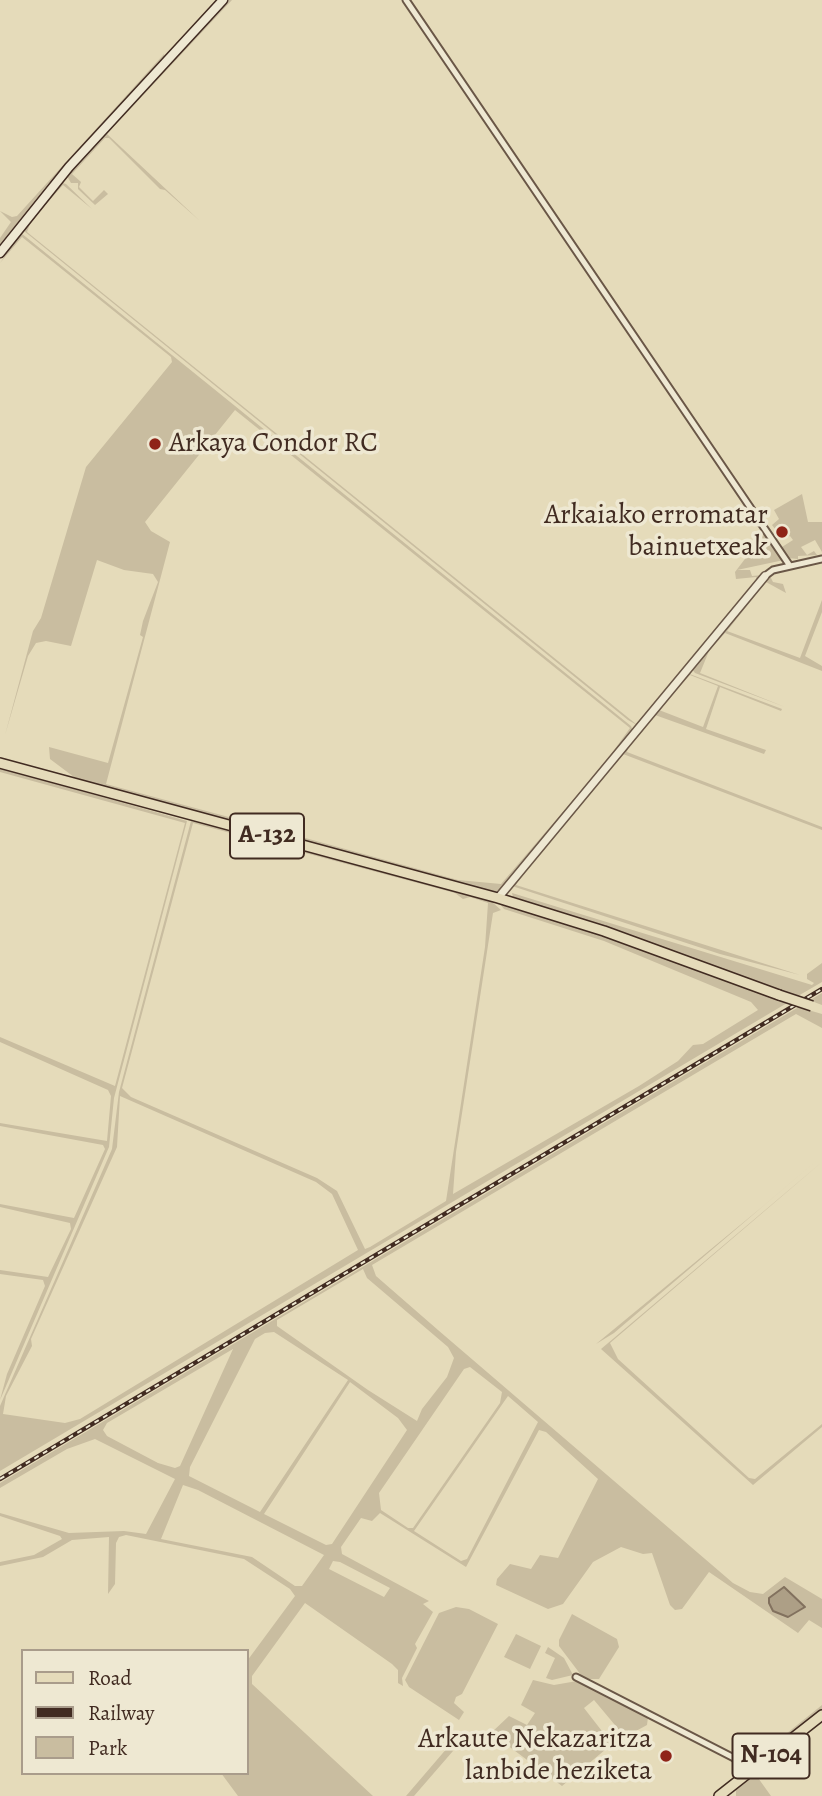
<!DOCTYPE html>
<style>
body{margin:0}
#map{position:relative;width:822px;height:1796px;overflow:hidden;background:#e5dbba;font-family:Alegreya,serif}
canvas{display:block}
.legend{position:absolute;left:21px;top:1649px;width:228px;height:126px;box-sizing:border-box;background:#eee8d2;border:2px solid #a99c8b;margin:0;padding:9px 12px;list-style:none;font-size:21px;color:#412b21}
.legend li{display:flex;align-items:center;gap:14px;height:35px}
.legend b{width:35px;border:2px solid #a99c8b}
</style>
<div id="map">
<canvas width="822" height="1796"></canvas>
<ul class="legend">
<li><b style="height:9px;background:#e5dbba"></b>Road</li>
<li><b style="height:9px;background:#412b21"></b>Railway</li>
<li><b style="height:19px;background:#c9bda0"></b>Park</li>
</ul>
</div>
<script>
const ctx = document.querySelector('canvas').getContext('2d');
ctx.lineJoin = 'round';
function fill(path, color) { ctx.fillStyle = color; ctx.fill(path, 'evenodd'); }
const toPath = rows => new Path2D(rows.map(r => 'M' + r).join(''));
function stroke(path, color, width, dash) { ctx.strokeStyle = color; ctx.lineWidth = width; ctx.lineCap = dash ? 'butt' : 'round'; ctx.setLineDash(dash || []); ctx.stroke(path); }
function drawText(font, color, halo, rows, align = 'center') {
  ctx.font = font + ' Alegreya,serif'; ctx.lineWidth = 7; ctx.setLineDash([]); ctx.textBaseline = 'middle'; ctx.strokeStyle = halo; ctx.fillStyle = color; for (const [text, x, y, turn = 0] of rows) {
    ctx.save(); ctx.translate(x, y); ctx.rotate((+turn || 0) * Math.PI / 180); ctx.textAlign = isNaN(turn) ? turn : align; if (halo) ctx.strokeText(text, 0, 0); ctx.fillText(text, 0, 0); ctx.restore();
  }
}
fill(toPath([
 [228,0,232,0,107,134,200,221,165,190,160,189,109,138,105,138,72,174,81,182,79,187,93,201,104,190,108,194,95,205,78,189,78,183,71,183,67,176],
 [402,0,784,560,737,570,750,570,752,576,763,575,637,725,628,720,24,231,23,229,60,182,66,184,92,209,63,185,31,221,27,232,636,724,757,581,756,577,736,579,735,572,764,534],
 [408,0,493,121,782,547,793,540,790,536,782,538,772,525,779,519,774,510,802,494,808,522,822,522,822,552,815,540,801,547,807,555,814,551,817,555,798,556,798,559,787,558],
 [164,54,165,57,48,184,0,245,0,238,11,222,0,211,12,217,17,216],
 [21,233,631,726,633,731,502,888,495,892,269,831,269,828,458,880,501,884,604,764,630,728,235,410,145,522,151,531,170,542,106,784,251,823,248,825,88,782,74,777,50,759,49,747,108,763,143,637,140,635,143,621,158,582,153,574,124,570,97,560,71,646,46,641,36,643,28,656,5,735,33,631,41,618,86,467,172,362,171,357,22,237,0,263],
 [770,576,773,582,783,584,786,593,766,582,727,631,800,658,822,600,822,612,805,656,822,666,822,671,725,633,709,651,700,673,785,707,695,673,691,668],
 [687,673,782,709,781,711,720,687,706,729,766,750,764,754,655,715,628,747,627,752,822,827,822,830,623,754,523,872,516,885,800,975,720,954,512,886,512,884],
 [690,675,718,686,703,727,659,710],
 [0,768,187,821,114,1098,109,1147,0,1400,7,1374,45,1286,43,1280,0,1274,0,1270,48,1277,71,1229,70,1223,0,1207,0,1204,74,1218,105,1149,103,1145,0,1126,0,1123,107,1141,111,1096,108,1090,0,1042,0,1037,115,1086,185,823,0,772],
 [191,821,491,901,501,910,493,913,456,1152,453,1194,639,1086,678,1061,693,1045,703,1044,758,1010,751,1002,604,941,504,909,500,904,557,920,787,1003,0,1471,0,1406,112,1149,119,1092],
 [193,823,455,893,463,899,470,897,488,903,485,947,446,1201,370,1247,365,1249,337,1191,317,1178,131,1097,122,1088],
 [120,1096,316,1182,332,1194,358,1250,80,1419,65,1423,3,1414,6,1396,32,1346,31,1339,117,1147],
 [512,893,812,985,814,983,807,979,807,974,822,963,822,982,798,996,513,897],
 [822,993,822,1005,814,1002,805,1009,822,1014,822,1028,796,1014,372,1265,376,1276,438,1330,733,1583,750,1592,763,1594,785,1577,822,1599,822,1628,809,1620,798,1633,709,1572,682,1609,675,1610,670,1605,652,1553,643,1554,621,1547,593,1562,563,1604,548,1609,496,1585,497,1579,510,1564,531,1569,540,1555,558,1558,598,1479,546,1432,539,1430,466,1567,380,1513,372,1521,361,1518,341,1547,342,1554,429,1601,423,1604,433,1612,415,1644,417,1648,402,1678,403,1686,398,1683,398,1670,392,1664,305,1603,252,1676,252,1684,373,1796,238,1796,221,1773,247,1773,247,1661,295,1596,290,1589,244,1559,126,1535,119,1537,116,1543,115,1584,108,1594,109,1537,72,1540,43,1557,0,1566,0,1562,34,1555,62,1539,60,1536,0,1516,0,1513,69,1533,124,1531,146,1534,175,1479,95,1439,67,1449,0,1488,0,1483],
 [363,1269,367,1278,448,1347,454,1358,447,1377,422,1409,417,1421,368,1390,277,1326,277,1320],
 [274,1332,348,1380,260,1512,189,1476,190,1467,255,1339,265,1333],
 [233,1349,180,1466,175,1468,158,1463,107,1436,103,1430,107,1423],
 [470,1367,502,1392,500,1403,413,1528,408,1528,381,1510,379,1493,464,1369],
 [350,1382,398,1418,407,1430,332,1544,326,1545,264,1514],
 [508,1396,538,1422,467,1559,461,1561,414,1531],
 [183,1485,198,1490,324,1555,302,1586,295,1586,252,1557,161,1539],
 [333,1561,340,1562,390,1588,384,1597,329,1569],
 [822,1156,614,1333,596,1344,762,1207],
 [822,1162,610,1343,618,1359,749,1478,755,1479,822,1424,822,1427,753,1485,601,1349],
 [456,1607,469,1609,498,1624,462,1694,456,1697,454,1703,464,1712,459,1720,409,1687,405,1680,439,1613],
 [572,1614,617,1639,619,1647,599,1679,584,1679,559,1646,559,1640],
 [516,1634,541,1646,530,1669,504,1657],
 [548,1647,564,1658,573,1675,552,1680,546,1678,555,1658,545,1653],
 [533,1680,554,1685,577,1681,648,1717,647,1725,625,1737,594,1700,584,1708,612,1744,562,1786,491,1733,509,1716,527,1725,535,1713,521,1705],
 [822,1705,822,1710,759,1759,753,1762,740,1758,742,1754,761,1754],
 [448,1747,453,1751,414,1796,406,1796],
 [756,1775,771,1796,736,1796,736,1790]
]), '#c9bda0');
const water = toPath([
 [784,1587,805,1607,788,1617,773,1611,769,1603,769,1598,784,1587]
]);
fill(water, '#ad9f86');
stroke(water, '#82715e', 2);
const minor = toPath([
 [406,0,790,566],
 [765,576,773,570,822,559],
 [576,1677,734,1758,749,1773]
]);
const tertiary = toPath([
 [498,898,765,576]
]);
const secondary = toPath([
 [0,253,69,167,223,0]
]);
const primary = toPath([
 [0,763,498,898,604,931,779,995],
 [719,1796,822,1715]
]);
stroke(minor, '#6a5747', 9);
stroke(tertiary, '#6a5747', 10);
stroke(secondary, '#412b21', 11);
stroke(primary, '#412b21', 12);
stroke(minor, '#eee8d2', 5);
stroke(tertiary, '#eee8d2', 7);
stroke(secondary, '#eee8d2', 8);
stroke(primary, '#e5dbba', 9);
const rail = toPath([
 [0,1479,822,989]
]);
stroke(rail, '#412b21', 4.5);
stroke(rail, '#eee8d2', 2, [5]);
const primaryBridge = toPath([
 [779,995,812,1006]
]);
stroke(primaryBridge, '#412b21', 12, []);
stroke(primaryBridge, '#e5dbba', 9);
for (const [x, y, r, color] of [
 [155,444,7,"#8f2418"],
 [782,532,7,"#8f2418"],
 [666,1756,7,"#8f2418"]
]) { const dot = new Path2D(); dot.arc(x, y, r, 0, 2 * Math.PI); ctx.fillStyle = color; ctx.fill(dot); stroke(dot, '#eee8d2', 2.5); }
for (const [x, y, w] of [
 [267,836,74],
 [771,1756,77]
]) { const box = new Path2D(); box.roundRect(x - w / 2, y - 22.5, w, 45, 5); ctx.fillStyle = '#eee8d2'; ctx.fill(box); stroke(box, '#412b21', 2); }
drawText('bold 26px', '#412b21', null, [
 ["A-132",267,836],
 ["N-104",771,1756]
]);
drawText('28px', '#412b21', '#eee8d2', [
 ["Arkaya Condor RC",169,444,"left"],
 ["Arkaiako erromatar",768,516],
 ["bainuetxeak",768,548],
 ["Arkaute Nekazaritza",652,1740],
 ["lanbide heziketa",652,1772]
], 'right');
</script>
